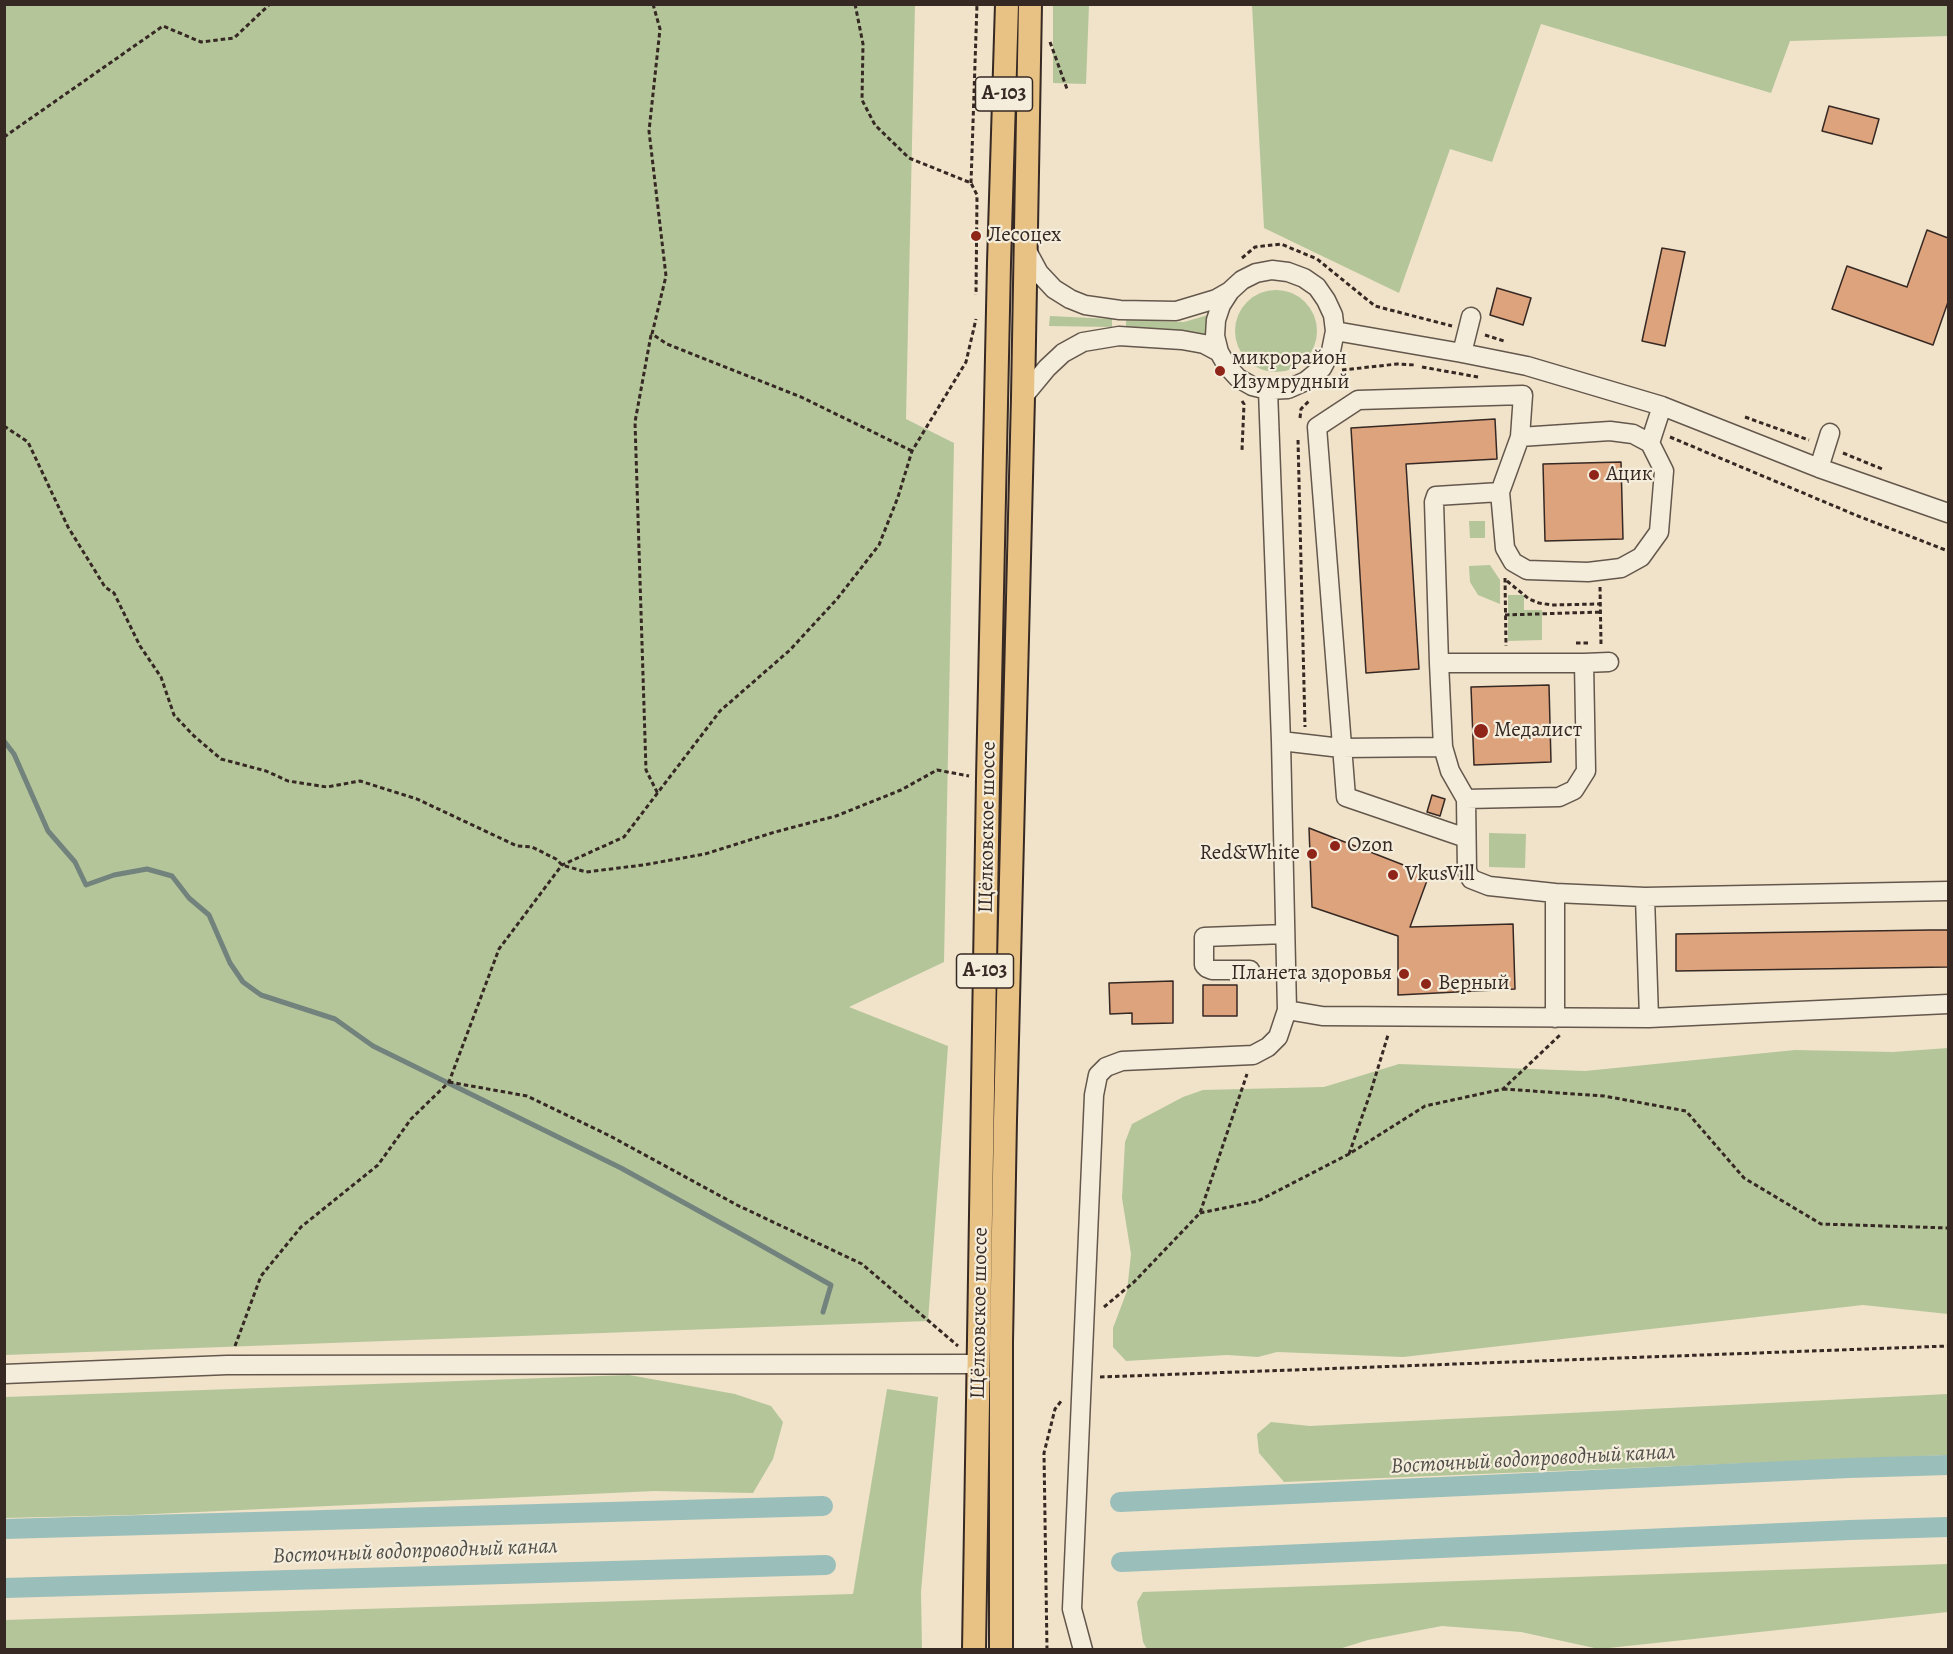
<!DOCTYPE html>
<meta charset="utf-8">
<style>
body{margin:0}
#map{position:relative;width:1953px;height:1654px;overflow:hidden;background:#f0e3c9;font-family:Alegreya,serif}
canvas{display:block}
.frame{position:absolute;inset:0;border:6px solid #362823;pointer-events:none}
</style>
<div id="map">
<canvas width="1953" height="1654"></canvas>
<div class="frame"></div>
</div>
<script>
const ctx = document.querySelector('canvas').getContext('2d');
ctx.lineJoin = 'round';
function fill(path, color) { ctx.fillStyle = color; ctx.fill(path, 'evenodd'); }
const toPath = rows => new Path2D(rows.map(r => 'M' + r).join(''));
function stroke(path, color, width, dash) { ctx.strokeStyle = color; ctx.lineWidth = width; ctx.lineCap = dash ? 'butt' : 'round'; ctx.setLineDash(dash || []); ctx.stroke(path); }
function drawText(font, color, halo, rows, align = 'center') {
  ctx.font = font + ' Alegreya,serif'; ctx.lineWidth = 4.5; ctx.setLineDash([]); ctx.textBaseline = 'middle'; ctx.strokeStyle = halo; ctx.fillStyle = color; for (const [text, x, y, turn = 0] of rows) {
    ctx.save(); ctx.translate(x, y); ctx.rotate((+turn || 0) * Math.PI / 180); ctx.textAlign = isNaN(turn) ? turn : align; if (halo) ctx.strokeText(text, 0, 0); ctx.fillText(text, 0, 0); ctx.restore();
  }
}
fill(toPath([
 [1948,4,1948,36,1790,41,1771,93,1541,24,1492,162,1450,149,1399,293,1264,228,1252,5],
 [4,5,915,5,906,419,954,443,944,962,849,1007,948,1046,928,1321,5,1355],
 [1053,5,1089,5,1086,84,1053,83],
 '1235 331a41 41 0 1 1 82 0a41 41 0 1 1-82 0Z',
 [1208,315,1208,338,1126,329,1126,320,1184,322],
 [1050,316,1112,319,1112,327,1049,326],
 [1469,521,1485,521,1485,538,1470,538],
 [1490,565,1500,580,1500,604,1478,595,1470,582,1469,566],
 [1508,595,1524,595,1524,610,1542,610,1542,640,1508,641],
 [1489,833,1526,834,1525,868,1489,867],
 [1948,1048,1948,1314,1863,1305,1403,1357,1277,1352,1258,1357,1227,1355,1126,1361,1113,1347,1113,1328,1127,1291,1131,1254,1122,1198,1125,1142,1132,1124,1183,1097,1203,1090,1324,1087,1399,1064,1585,1071,1795,1050,1893,1052],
 [629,1375,735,1394,771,1406,783,1422,773,1459,753,1493,655,1491,132,1515,5,1518,5,1397],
 [887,1389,938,1397,921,1592,922,1649,5,1649,5,1620,853,1594],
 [1948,1394,1948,1455,1284,1482,1259,1453,1257,1434,1271,1422,1310,1426],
 [1948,1564,1948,1612,1599,1649,1521,1632,1442,1626,1368,1640,1339,1649,1147,1649,1143,1642,1137,1602,1143,1592]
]), '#b4c59a');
stroke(toPath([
 [4,741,14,754,48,831,75,862,86,885,114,875,147,869,172,876,189,898,209,915,230,963,243,982,261,995,335,1019,373,1046,621,1168,748,1238,831,1285,823,1312]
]), '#72827d', 5);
stroke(toPath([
 [1120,1502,1849,1468,1948,1465],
 [4,1529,823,1506],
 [1121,1562,1850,1530,1948,1527],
 [4,1588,826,1565]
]), '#9abeb9', 20);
const building = toPath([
 [1829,106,1879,119,1872,144,1822,131,1829,106],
 [1927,230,1948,238,1948,302,1933,345,1832,309,1847,266,1907,287,1927,230],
 [1662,248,1685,252,1665,346,1642,341,1662,248],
 [1497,288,1531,298,1523,325,1490,315,1497,288],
 [1495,419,1497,459,1406,464,1419,669,1366,673,1351,428,1495,419],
 [1621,462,1623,539,1545,541,1543,464,1621,462],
 [1549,685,1551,762,1474,765,1471,687,1549,685],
 [1432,795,1445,799,1440,816,1427,812,1432,795],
 [1309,828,1429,875,1410,927,1513,924,1515,989,1398,995,1398,936,1312,907,1309,828],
 [1930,930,1948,930,1948,967,1676,971,1676,934,1930,930],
 [1173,981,1173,1023,1132,1024,1132,1013,1110,1014,1109,983,1173,981],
 [1203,985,1237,985,1237,1016,1203,1016,1203,985]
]);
fill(building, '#dda37c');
stroke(building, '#362823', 1.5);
const minor = toPath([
 [1026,249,1039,273,1054,289,1070,299,1085,305,1120,310,1176,311,1216,299,1230,291],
 [1335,331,1462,353,1527,366,1662,406,1819,468,1948,513],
 [1462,353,1471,317],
 [1023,397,1047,368,1063,353,1083,342,1119,336,1182,340,1204,344,1219,352,1227,366,1238,378,1252,386,1268,390,1288,389,1306,381,1322,368,1331,351,1335,331,1333,315,1326,300,1317,287,1304,278,1288,272,1272,270,1256,273,1242,280,1230,291,1221,305,1216,320,1215,336,1219,352],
 [1610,431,1633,434,1650,443,1664,471,1659,532,1641,557,1621,568,1588,572,1527,570,1513,562,1505,548,1500,492,1520,437,1610,431],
 [1650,443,1662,406],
 [1819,468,1830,433],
 [1439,663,1584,663,1586,771,1574,790,1559,797,1466,799,1450,771,1443,747,1439,663],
 [1439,663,1434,502,1436,496,1500,492],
 [1584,663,1609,662],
 [1281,741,1341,748,1443,747],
 [1466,799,1467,871,1471,879,1489,886,1555,893,1555,1018],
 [1466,838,1346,797,1317,427,1358,400,1523,395,1520,437],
 [1555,893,1645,897],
 [1250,970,1212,970,1207,968,1204,965,1204,937,1285,934],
 [1287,1010,1322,1016,1649,1018,1948,1004],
 [1649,1018,1645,897,1948,891],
 [4,1374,227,1365,980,1364],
 [1083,1650,1072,1609,1094,1095,1098,1075,1106,1067,1122,1061,1253,1055,1268,1047,1278,1037,1287,1010,1281,741,1268,390]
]);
const major = toPath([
 [974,1650,988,779,999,263,1007,4],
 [1001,1650,1001,1342,1005,1120,1023,397,1030,4]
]);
stroke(minor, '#64574c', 21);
stroke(major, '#362823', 26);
stroke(toPath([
 [653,4,660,29,649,131,666,276,652,334,667,344,801,397,912,451],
 [855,4,863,44,862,100,875,125,909,158,971,183,977,195,976,295],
 [1050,42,1067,89],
 [4,137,163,26,201,42,234,38,270,4],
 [971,183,977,4],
 [1242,258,1255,247,1281,244,1317,259,1375,306,1452,326],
 [651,335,635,422,646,770,658,794],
 [1485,335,1504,341],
 [1422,367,1478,377],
 [1342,370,1397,364,1416,365],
 [1242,401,1244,404,1242,450],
 [1745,417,1809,440],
 [1300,418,1301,409,1309,401],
 [4,426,28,442,68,527,105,587,114,593,140,646,161,677,174,715,194,736,221,759,266,771,288,781,327,787,360,781,417,799,517,846,532,847,556,859,562,865,586,872,643,865,705,854,775,832,836,816,901,790,937,770,969,776],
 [1670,437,1858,516,1948,551],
 [1298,440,1305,727],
 [1843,453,1882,469],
 [1505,578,1506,646],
 [1507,581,1529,599,1539,603,1552,605,1600,604],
 [1600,587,1601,644],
 [1505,615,1600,612],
 [1576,643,1591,643],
 [449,1082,527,1096,610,1136,737,1205,862,1264,958,1346],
 [1503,1089,1604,1096,1686,1111,1744,1178,1821,1224,1948,1228],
 [1349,1154,1370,1094,1388,1035],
 [1200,1213,1258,1201,1349,1154,1425,1106,1503,1089,1560,1035],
 [1104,1307,1134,1282,1200,1213,1247,1074],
 [235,1346,261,1276,301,1227,378,1165,411,1119,449,1082,499,949,562,865,624,837,720,711,790,650,837,599,879,545,898,497,912,451,966,362,976,319],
 [1100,1377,1948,1346],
 [1047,1650,1044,1453,1055,1409,1062,1400]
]), '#362823', 3, [4.5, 3]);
stroke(minor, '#f5eddc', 18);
stroke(major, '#e8c284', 22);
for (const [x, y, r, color] of [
 [976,236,6,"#8f2418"],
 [1220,371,6,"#8f2418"],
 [1594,475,6,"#8f2418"],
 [1481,731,8,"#8f2418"],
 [1335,846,6,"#8f2418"],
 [1312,854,6,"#8f2418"],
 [1393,875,6,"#8f2418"],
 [1404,974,6,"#8f2418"],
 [1426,984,6,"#8f2418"]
]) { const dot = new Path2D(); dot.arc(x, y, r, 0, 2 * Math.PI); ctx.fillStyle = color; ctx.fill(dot); stroke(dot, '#f5eddc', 2); }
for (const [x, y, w] of [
 [1004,94,57],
 [985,971,57]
]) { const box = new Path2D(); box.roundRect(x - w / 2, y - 17, w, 34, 4.5); ctx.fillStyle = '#f5eddc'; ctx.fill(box); stroke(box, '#362823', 1.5); }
drawText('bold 20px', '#362823', null, [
 ["А-103",1004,94],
 ["А-103",985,971]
]);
drawText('21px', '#362823', '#f5eddc', [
 ["Лесоцех",988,236],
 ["микрорайон",1232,359],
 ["Изумрудный",1232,383],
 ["Ацик",1606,475],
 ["Медалист",1494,731],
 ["Ozon",1347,846],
 ["Red&White",1300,854,"right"],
 ["VkusVill",1405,875],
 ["Планета здоровья",1392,974,"right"],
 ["Верный",1438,984]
], 'left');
drawText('21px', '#362823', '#f5eddc', [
 ["Щёлковское шоссе",988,827,-89],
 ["Щёлковское шоссе",980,1313,-89]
]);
drawText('italic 22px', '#4f4e48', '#f5eddc', [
 ["Восточный водопроводный канал",1533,1460,-3],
 ["Восточный водопроводный канал",415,1552,-2]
]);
</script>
